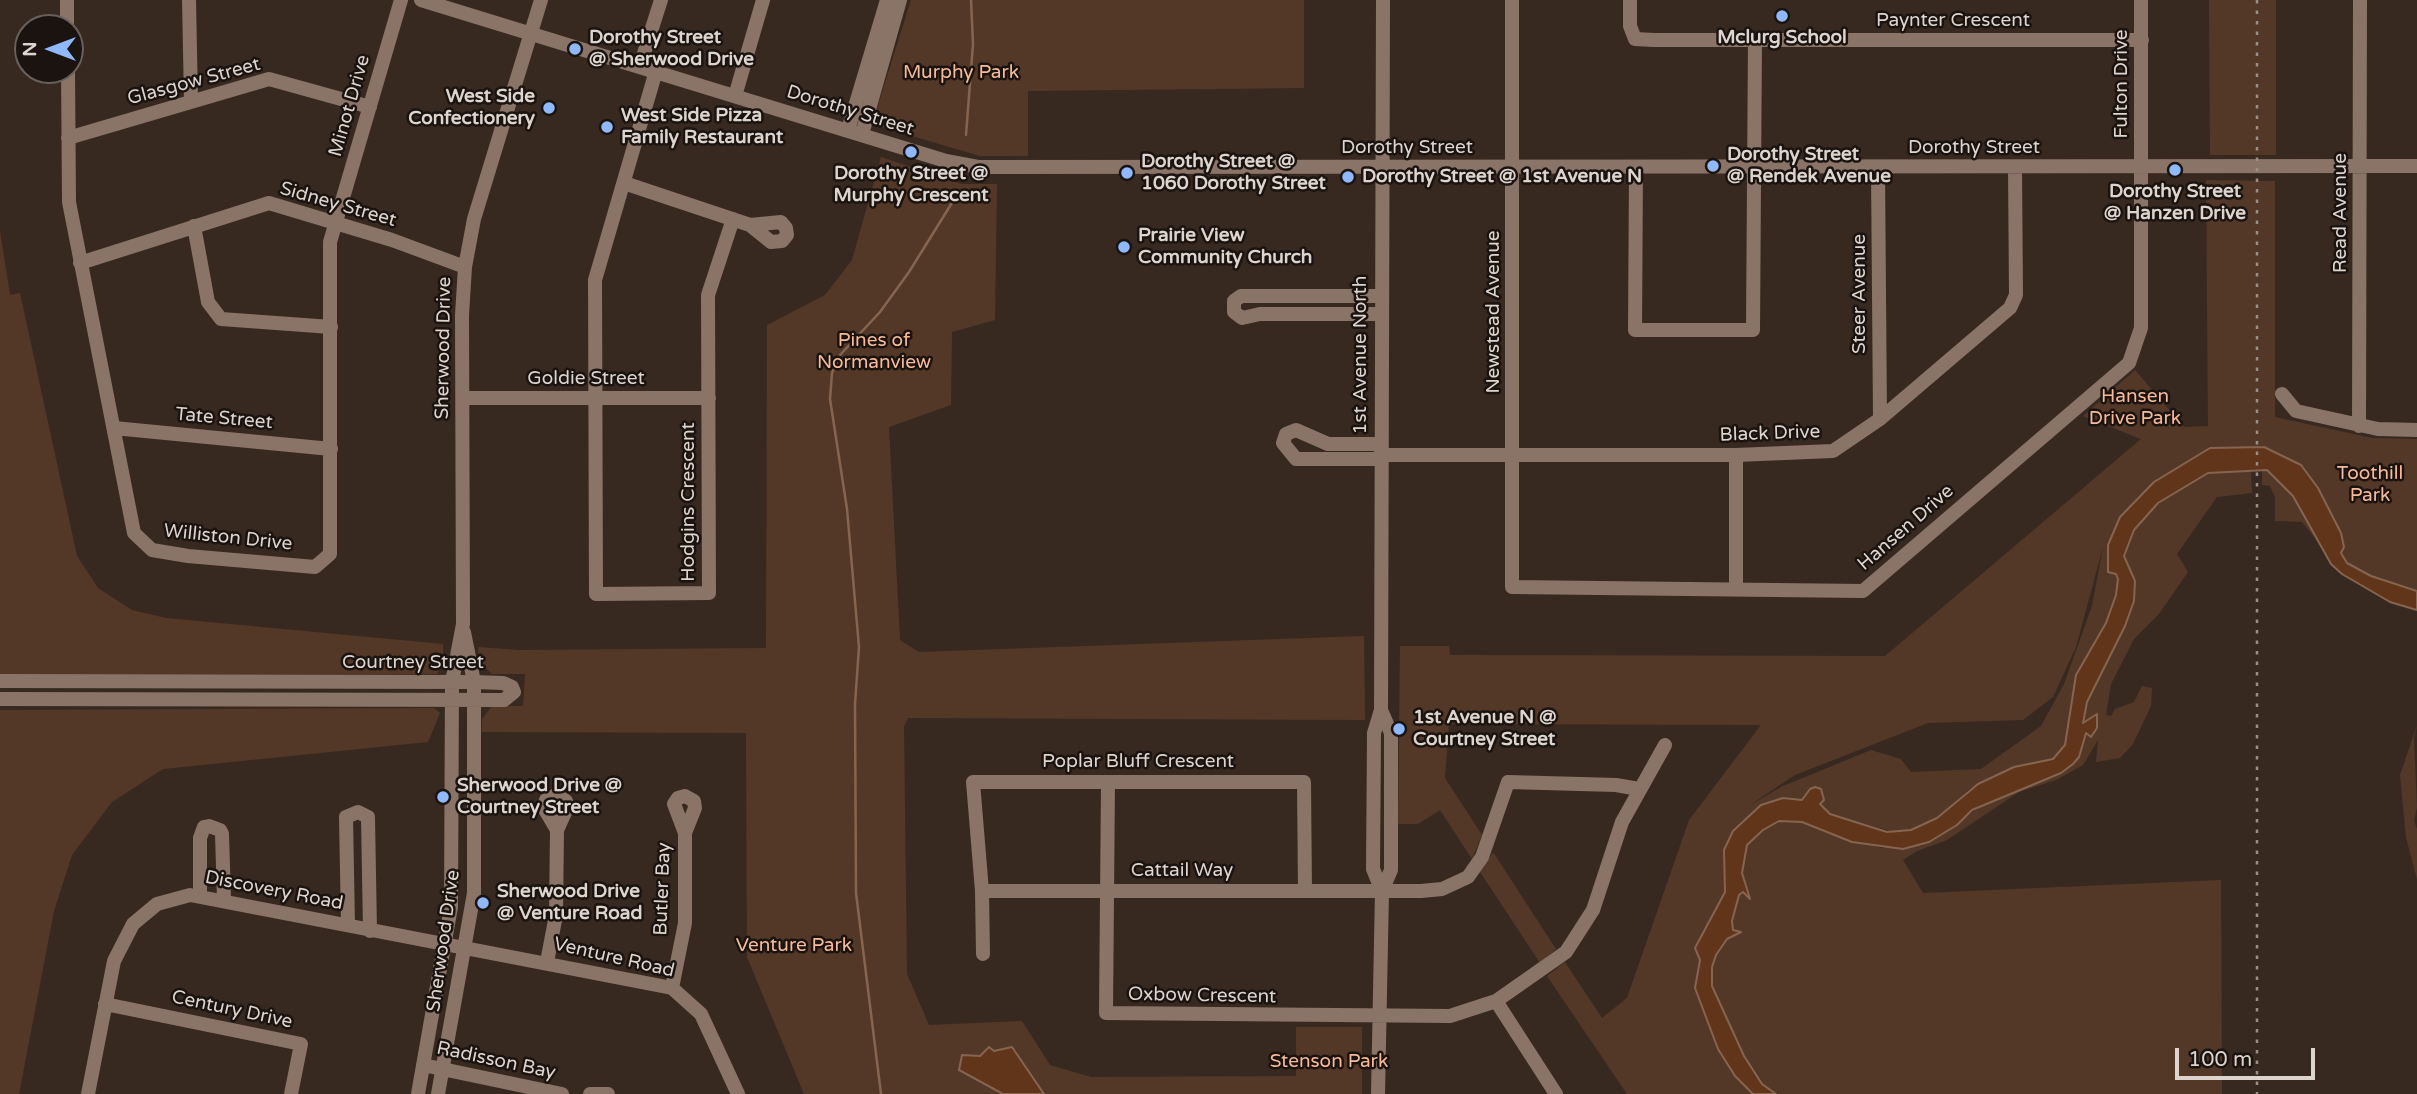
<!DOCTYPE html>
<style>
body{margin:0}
#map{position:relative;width:2417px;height:1094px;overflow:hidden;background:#382920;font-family:"Varela Round",sans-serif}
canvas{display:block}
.north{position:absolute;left:14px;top:14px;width:70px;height:70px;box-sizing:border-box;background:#1a130f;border:2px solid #68605b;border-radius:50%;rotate:270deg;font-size:19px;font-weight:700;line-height:28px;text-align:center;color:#ded4ce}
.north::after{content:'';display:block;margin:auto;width:24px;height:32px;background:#90b8fd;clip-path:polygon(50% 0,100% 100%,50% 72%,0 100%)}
.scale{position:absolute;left:2175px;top:1048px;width:140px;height:32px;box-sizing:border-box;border:4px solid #ded4ce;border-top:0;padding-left:9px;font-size:21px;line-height:24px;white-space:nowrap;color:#ded4ce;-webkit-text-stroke:5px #1a130f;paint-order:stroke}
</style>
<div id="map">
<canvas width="2417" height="1094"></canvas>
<div class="north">N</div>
<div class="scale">100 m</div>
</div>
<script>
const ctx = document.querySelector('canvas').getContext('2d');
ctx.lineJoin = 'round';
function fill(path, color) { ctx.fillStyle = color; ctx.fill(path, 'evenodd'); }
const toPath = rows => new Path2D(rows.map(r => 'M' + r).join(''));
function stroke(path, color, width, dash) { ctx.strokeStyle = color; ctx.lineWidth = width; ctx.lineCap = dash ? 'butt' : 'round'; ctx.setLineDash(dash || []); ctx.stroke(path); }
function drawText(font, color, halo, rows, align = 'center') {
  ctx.font = font + ' "Varela Round",sans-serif'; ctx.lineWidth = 5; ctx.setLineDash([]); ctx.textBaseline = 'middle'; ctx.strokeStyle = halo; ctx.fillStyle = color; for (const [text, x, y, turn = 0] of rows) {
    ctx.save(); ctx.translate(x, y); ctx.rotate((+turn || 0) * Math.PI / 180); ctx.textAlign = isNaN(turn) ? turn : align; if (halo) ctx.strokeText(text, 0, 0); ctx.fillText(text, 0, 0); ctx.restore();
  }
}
fill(toPath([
 [911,0,1304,0,1304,88,1028,91,1028,156,980,156,878,126,875,115],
 [2209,0,2276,0,2276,155,2210,155],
 [881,157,962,184,997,184,995,320,952,332,951,405,889,427,900,640,919,652,1364,636,1365,720,908,718,904,726,907,974,929,1025,1022,1021,1050,1065,1091,1077,1296,1076,1296,1027,1362,1027,1362,1094,804,1094,747,957,746,733,482,732,482,719,492,706,523,706,525,674,492,674,479,661,478,647,519,650,766,648,767,325,825,295,852,260],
 [2206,180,2275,181,2275,417,2372,438,2417,439,2417,591,2371,576,2347,563,2341,553,2344,547,2341,533,2318,488,2301,465,2264,447,2154,482,2120,517,2108,545,2118,579,2116,595,2106,623,2076,675,2065,745,2060,754,2053,760,2013,767,1968,790,1937,818,1911,830,1897,833,1830,814,1820,804,1821,789,1810,789,1803,800,1774,800,1725,872,1725,892,1695,947,1700,959,1695,988,1735,1076,1753,1094,1627,1094,1547,976,1565,962,1602,1018,1627,998,1689,820,1761,725,1449,724,1445,778,1482,835,1472,859,1440,810,1418,824,1398,824,1400,646,1449,646,1450,655,1885,656,2141,439,2083,416,2135,370,2184,427,2208,426],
 [2103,547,2092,606,2064,684,2041,726,1981,769,1911,772,1901,759,1871,750,1783,786,1750,805,1795,775,1928,723,2023,720,2053,697,2076,647],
 [0,231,10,295,20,293,77,556,98,588,132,610,166,618,443,644,443,663,437,674,0,675],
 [2228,470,2251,472,2252,493,2217,497,2177,554,2188,572,2159,614,2134,639,2111,684,2106,715,2111,716,2115,709,2134,702,2142,686,2152,688,2151,706,2133,744,2120,758,2096,762,2098,740,2083,765,2056,780,2019,792,1947,840,1917,851,1903,860,1923,893,2221,880,2222,1094,1776,1094,1770,1091,1762,1084,1744,1056,1712,986,1712,967,1716,955,1727,939,1740,932,1733,930,1732,921,1739,895,1743,892,1750,896,1745,888,1742,873,1747,845,1763,830,1779,821,1802,822,1882,848,1958,821,1993,799,2061,774,2079,757,2086,732,2097,728,2096,714,2083,724,2087,702,2125,626,2134,601,2129,566,2123,556,2134,530,2158,503,2208,473],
 [2262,470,2267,470,2281,481,2293,496,2319,543,2302,522,2275,521,2275,497,2270,486,2262,485],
 [434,708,440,713,428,742,163,769,112,802,72,855,54,911,19,1094,0,1094,0,710],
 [2417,725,2414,738,2417,807,2414,821,2417,829,2417,879,2406,838,2400,775],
 [1493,852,1556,949,1540,963,1480,872]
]), '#533828');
const water = toPath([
 [2264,447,2301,465,2318,488,2341,533,2344,547,2341,553,2347,563,2371,576,2417,591,2417,610,2390,602,2342,574,2331,564,2293,496,2267,470,2208,473,2158,503,2134,530,2124,556,2135,581,2134,601,2125,626,2087,702,2083,723,2097,714,2097,728,2091,737,2086,733,2079,757,2073,764,2061,773,1972,810,1957,825,1929,842,1903,849,1852,842,1802,822,1779,821,1763,830,1747,845,1742,873,1750,899,1743,892,1739,895,1732,921,1733,930,1741,932,1727,939,1716,955,1712,967,1712,986,1744,1056,1762,1084,1776,1094,1753,1094,1735,1076,1718,1049,1695,988,1700,960,1695,948,1725,892,1724,850,1733,831,1761,805,1783,798,1802,800,1810,789,1815,787,1821,789,1824,800,1820,804,1830,814,1887,832,1911,830,1937,818,1978,784,2014,767,2053,759,2065,745,2076,675,2106,623,2116,595,2118,579,2116,574,2108,572,2108,545,2120,517,2154,482,2210,448,2264,447],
 [989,1047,994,1051,1012,1047,1044,1094,1003,1094,959,1070,962,1055,980,1056,989,1047]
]);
fill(water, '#60351a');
stroke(water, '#866550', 2);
stroke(toPath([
 [966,135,973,44,971,0],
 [881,1094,856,893,855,704,859,647,847,509,830,399,832,373,840,355,880,312,909,272,955,198]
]), '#866550', 2.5);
stroke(toPath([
 [67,0,67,28],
 [189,0,191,101],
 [421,0,946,161,978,167,2417,166],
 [1512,0,1512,587,1863,591,2129,363,2141,328,2141,0],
 [1630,0,1630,26,1635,39,1654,40,2142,40],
 [640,66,661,0],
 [68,70,69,202,134,533,152,550,188,556,315,567,330,554,330,242,401,0],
 [656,71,595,280,596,594,709,593,708,295,733,219],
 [735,96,763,0],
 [848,130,887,0],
 [862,134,900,0],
 [68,138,269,79,370,107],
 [1636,168,1635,330,1753,330,1755,39],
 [1878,168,1880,419],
 [624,183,750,225,771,242,782,241,787,235,786,228,781,222,750,225],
 [194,226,208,302,221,319,331,327],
 [80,263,269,203,392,240,465,267],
 [1380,296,1241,296,1234,301,1234,312,1242,318,1260,314,1380,314],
 [2282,394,2296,411,2378,429,2417,430],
 [463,398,709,398],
 [2359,426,2360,0],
 [114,428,331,449],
 [1380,444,1328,444,1296,430,1286,434,1283,443,1296,459,1380,459],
 [1380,455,1736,455,1833,451,1880,419,2010,308,2016,295,2015,168],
 [1736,588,1736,455],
 [0,681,474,682,503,683,512,687,514,692,504,700,0,699],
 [1108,782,1106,1013,1450,1016,1496,1001,1566,952,1593,910,1622,822,1665,745],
 [982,891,1421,891,1442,889,1468,877,1482,857,1508,782,1616,785,1639,789],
 [1382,891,1373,869,1374,733,1381,710,1383,0],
 [200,896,200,838,204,827,209,826,220,830,222,834,224,899],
 [348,925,346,817,358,812,368,817,370,931],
 [983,954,982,891,973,782,1304,782,1305,890],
 [547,962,556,915,557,830,567,808,566,801,556,795,546,800,544,808,557,830],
 [672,988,685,923,685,833,674,804,678,798,685,796,694,801,695,808,685,833],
 [1496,1001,1556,1094],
 [105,1004,301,1044,291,1094],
 [423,1065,562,1094],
 [88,1094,114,961,133,924,157,904,190,895,672,988,701,1014,738,1094],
 [418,1094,451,907,452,682,463,624,462,315,465,267,474,219,541,0],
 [438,1094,474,893,474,682,464,632],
 [590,1094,608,1094],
 [1378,1094,1382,891,1391,870,1391,733,1381,710]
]), '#8a7468', 14);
stroke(toPath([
 [2257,0,2257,1094]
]), '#9a8e87', 2.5, [3.5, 7]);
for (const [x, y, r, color] of [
 [1782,16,7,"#90b8fd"],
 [575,49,7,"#90b8fd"],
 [549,108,7,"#90b8fd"],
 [607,127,7,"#90b8fd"],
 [911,152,7,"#90b8fd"],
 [1713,166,7,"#90b8fd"],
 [2175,170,7,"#90b8fd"],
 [1127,173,7,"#90b8fd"],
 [1348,177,7,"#90b8fd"],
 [1124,247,7,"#90b8fd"],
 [1399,729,7,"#90b8fd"],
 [443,797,7,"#90b8fd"],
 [483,903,7,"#90b8fd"]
]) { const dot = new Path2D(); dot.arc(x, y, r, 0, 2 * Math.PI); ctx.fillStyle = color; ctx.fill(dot); stroke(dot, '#1a130f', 2.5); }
drawText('19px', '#ded4ce', '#1a130f', [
 ["Paynter Crescent",1953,21],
 ["Glasgow Street",194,82,-15],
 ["Fulton Drive",2122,84,-90],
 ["Minot Drive",350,106,-74],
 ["Dorothy Street",850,111,17],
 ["Dorothy Street",1407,148],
 ["Dorothy Street",1974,148],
 ["Sidney Street",338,205,16],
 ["Read Avenue",2341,213,-90],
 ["Steer Avenue",1860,294,-90],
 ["Newstead Avenue",1494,312,-90],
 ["Sherwood Drive",444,348,-89],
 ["1st Avenue North",1361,355,-90],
 ["Goldie Street",586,379],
 ["Tate Street",224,419,5],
 ["Black Drive",1770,434,-2],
 ["Hodgins Crescent",689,502,-90],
 ["Hansen Drive",1906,528,-41],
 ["Williston Drive",228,538,6],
 ["Courtney Street",413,663],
 ["Poplar Bluff Crescent",1138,762],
 ["Cattail Way",1182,871],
 ["Butler Bay",663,889,-88],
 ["Discovery Road",274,891,11],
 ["Sherwood Drive",444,941,-82],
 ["Venture Road",614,958,13],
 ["Oxbow Crescent",1202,996,1],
 ["Century Drive",232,1010,12],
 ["Radisson Bay",496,1061,12]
]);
drawText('bold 19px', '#ded4ce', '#1a130f', [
 ["Dorothy Street",589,38],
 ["@ Sherwood Drive",589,60],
 ["Mclurg School",1782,38,"center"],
 ["West Side",535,97,"right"],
 ["Confectionery",535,119,"right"],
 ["West Side Pizza",621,116],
 ["Family Restaurant",621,138],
 ["Dorothy Street",1727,155],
 ["@ Rendek Avenue",1727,177],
 ["Dorothy Street @",1141,162],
 ["1060 Dorothy Street",1141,184],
 ["Dorothy Street @",911,174,"center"],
 ["Murphy Crescent",911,196,"center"],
 ["Dorothy Street @ 1st Avenue N",1362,177],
 ["Dorothy Street",2175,192,"center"],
 ["@ Hanzen Drive",2175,214,"center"],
 ["Prairie View",1138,236],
 ["Community Church",1138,258],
 ["1st Avenue N @",1413,718],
 ["Courtney Street",1413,740],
 ["Sherwood Drive @",457,786],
 ["Courtney Street",457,808],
 ["Sherwood Drive",497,892],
 ["@ Venture Road",497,914]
], 'left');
drawText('19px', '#f6ba98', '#1a130f', [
 ["Murphy Park",961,73],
 ["Pines of",874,341],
 ["Normanview",874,363],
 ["Hansen",2135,397],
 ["Drive Park",2135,419],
 ["Toothill",2370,474],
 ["Park",2370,496],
 ["Venture Park",794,946],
 ["Stenson Park",1329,1062]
]);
</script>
